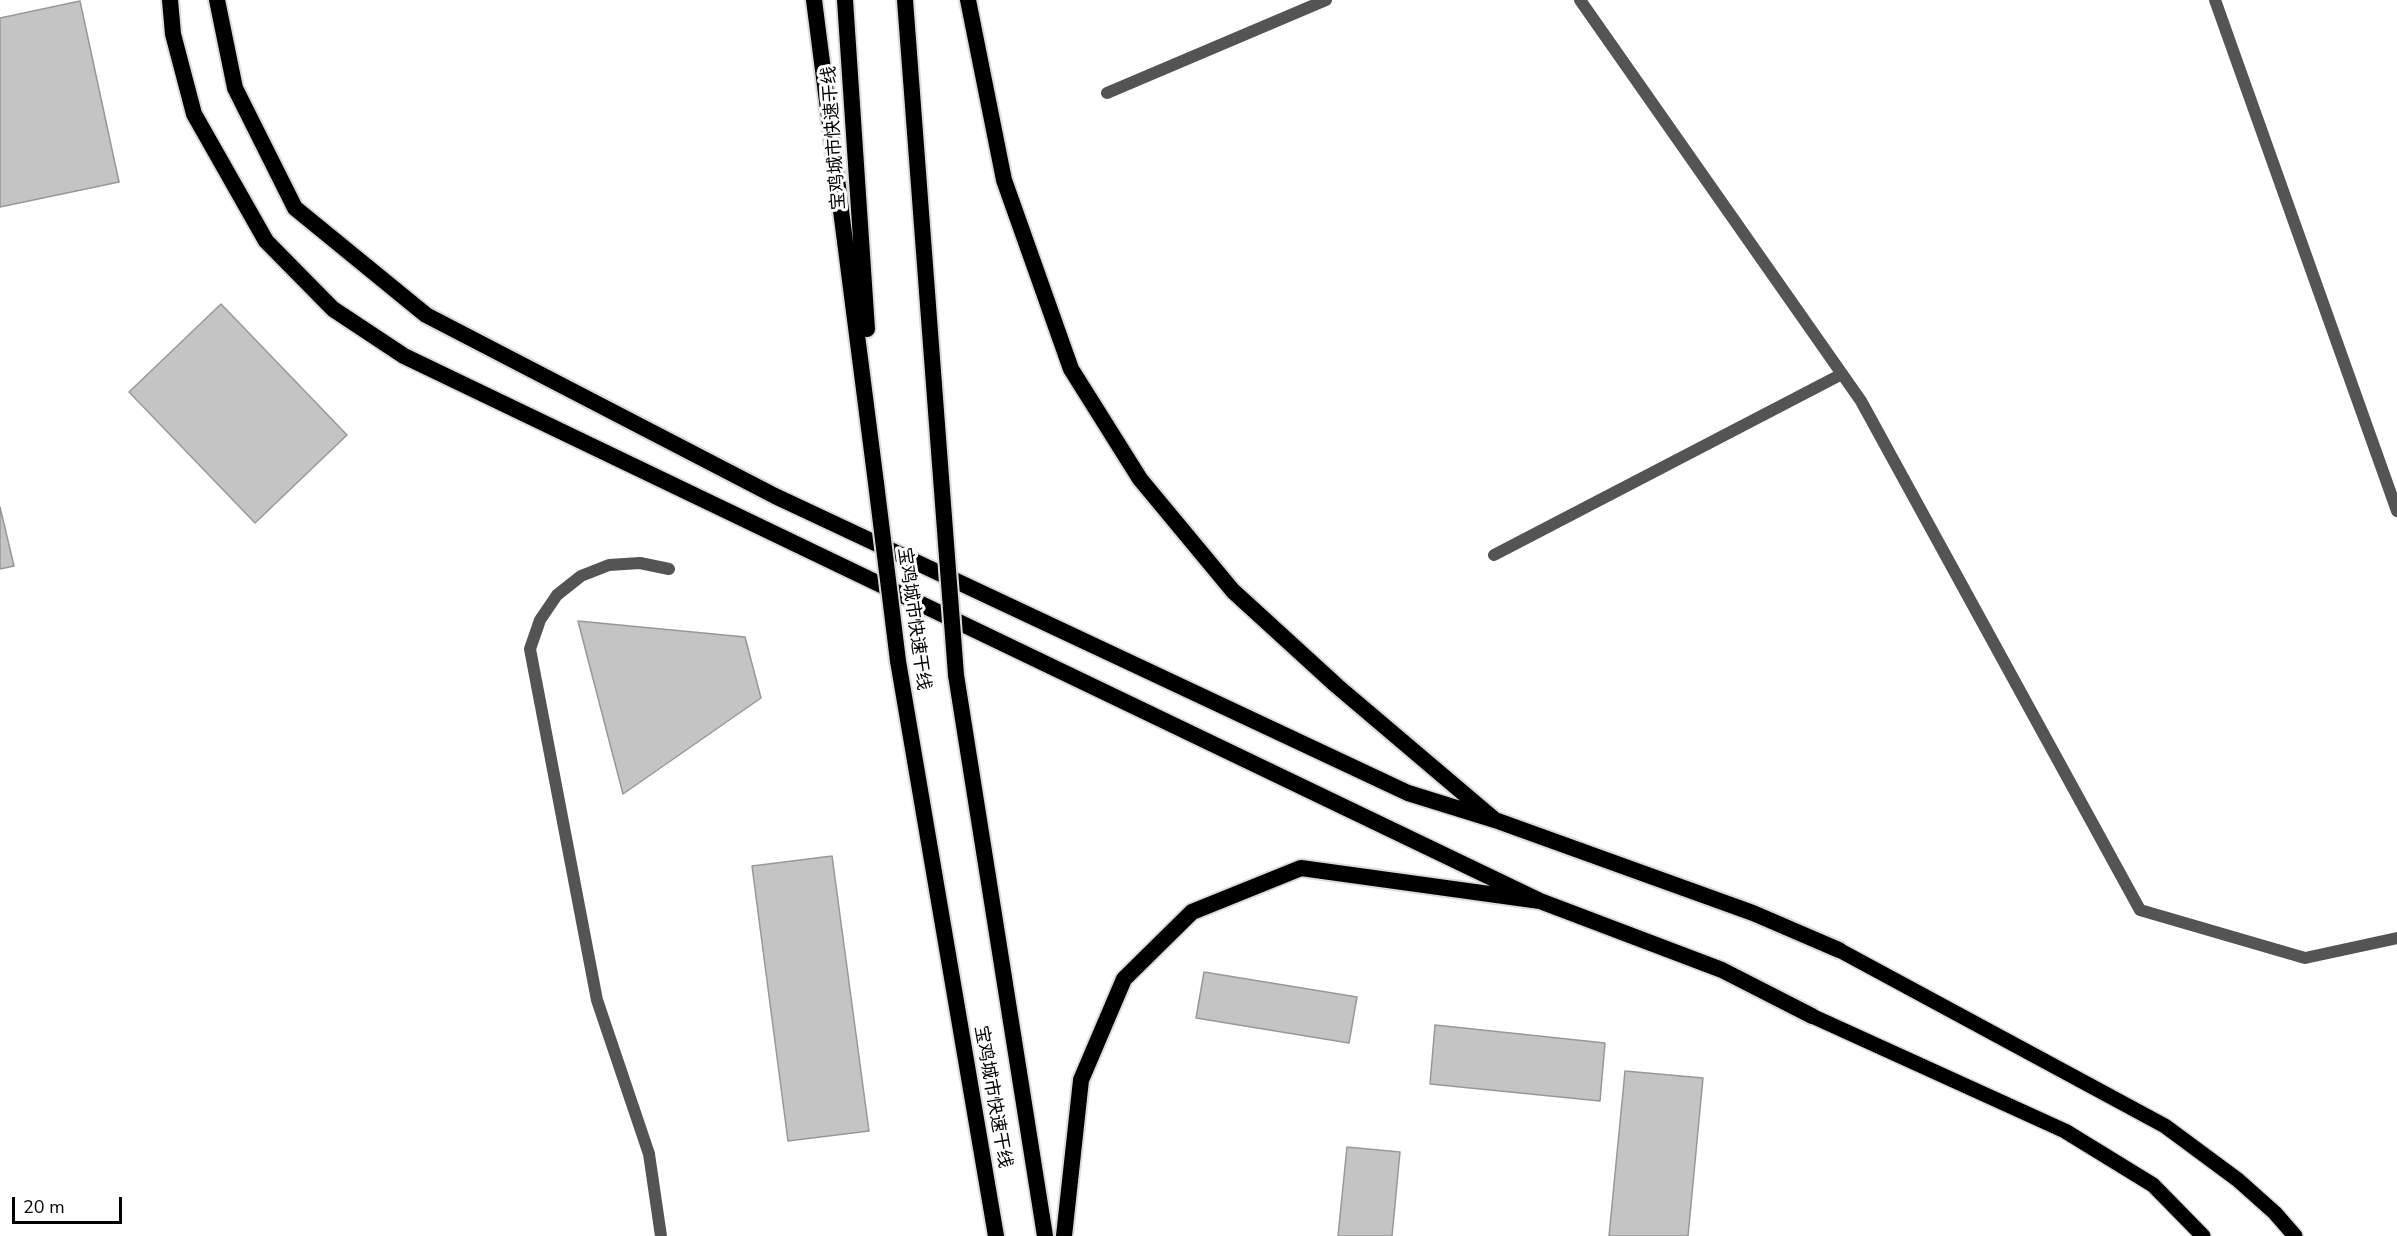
<!DOCTYPE html>
<meta charset="utf-8">
<style>
body{margin:0}
#map{position:relative;width:2397px;height:1236px;overflow:hidden;background:#fff;font-family:"Nunito Sans",sans-serif}
canvas{display:block}
.scale{position:absolute;left:12px;top:1197px;width:110px;height:27px;box-sizing:border-box;border:3px solid #000;border-top:0;padding-left:8px;font-size:18px;line-height:21px;white-space:nowrap;color:#000;-webkit-text-stroke:4px #fff;paint-order:stroke}
</style>
<div id="map">
<canvas width="2397" height="1236"></canvas>
<div class="scale">20 m</div>
</div>
<script>
const ctx = document.querySelector('canvas').getContext('2d');
ctx.lineJoin = 'round';
function fill(path, color) { ctx.fillStyle = color; ctx.fill(path, 'evenodd'); }
const toPath = rows => new Path2D(rows.map(r => 'M' + r).join(''));
function stroke(path, color, width, dash) { ctx.strokeStyle = color; ctx.lineWidth = width; ctx.lineCap = dash ? 'butt' : 'round'; ctx.setLineDash(dash || []); ctx.stroke(path); }
function drawText(font, color, halo, rows, align = 'center') {
  ctx.font = font + ' "Nunito Sans","Noto Sans SC",sans-serif'; ctx.lineWidth = 6; ctx.setLineDash([]); ctx.textBaseline = 'middle'; ctx.strokeStyle = halo; ctx.fillStyle = color; for (const [text, x, y, turn = 0] of rows) {
    ctx.save(); ctx.translate(x, y); ctx.rotate((+turn || 0) * Math.PI / 180); ctx.textAlign = isNaN(turn) ? turn : align; if (halo) ctx.strokeText(text, 0, 0); ctx.fillText(text, 0, 0); ctx.restore();
  }
}
const building = toPath([
 [80,1,119,182,0,207,0,18,80,1],
 [221,304,347,435,255,523,129,392,221,304],
 [0,507,14,566,0,569,0,507],
 [578,621,745,637,761,698,623,794,578,621],
 [832,856,869,1131,788,1141,752,866,832,856],
 [1204,972,1357,997,1349,1043,1196,1018,1204,972],
 [1435,1025,1605,1043,1600,1101,1430,1084,1435,1025],
 [1625,1071,1703,1078,1688,1236,1609,1236,1625,1071],
 [1347,1147,1400,1152,1392,1236,1338,1236,1347,1147]
]);
fill(building, '#c4c4c4');
stroke(building, '#989898', 1.5);
const primary = toPath([
 [1839,950,2165,1126,2238,1180,2275,1213,2295,1236],
 [1812,1016,2065,1131,2153,1185,2203,1236]
]);
const trunk = toPath([
 [170,0,173,34,194,114,266,241,333,309,404,356,1540,901],
 [217,0,235,88,295,208,426,315,775,496,1408,793,1495,820],
 [814,0,876,483],
 [845,0,867,329],
 [905,0,943,504],
 [968,0,1004,180,1071,369,1140,479,1233,591,1337,686,1495,820,1753,913,1839,950],
 [898,661,996,1236],
 [956,675,1045,1236],
 [1064,1236,1081,1080,1124,979,1192,912,1301,868,1540,901,1722,970,1812,1016]
]);
stroke(primary, '#dbdbdb', 18);
stroke(trunk, '#dbdbdb', 20);
stroke(toPath([
 [1580,0,1861,401,2140,910,2305,958,2397,938],
 [2215,0,2397,511],
 [1107,93,1326,0],
 [1494,555,1842,374],
 [661,1236,649,1154,597,1000,530,649,540,620,557,595,581,576,609,565,640,563,669,569]
]), '#545454', 12);
stroke(primary, '#000', 15);
stroke(trunk, '#000', 16);
const trunkBridge = toPath([
 [876,483,898,661],
 [943,504,956,675]
]);
stroke(trunkBridge, '#dbdbdb', 20, []);
stroke(trunkBridge, '#000', 16);
drawText('18px', '#000', '#fff', [
 ["宝鸡城市快速干线",835,138,-94],
 ["宝鸡城市快速干线",913,619,82],
 ["宝鸡城市快速干线",992,1097,80]
]);
</script>
